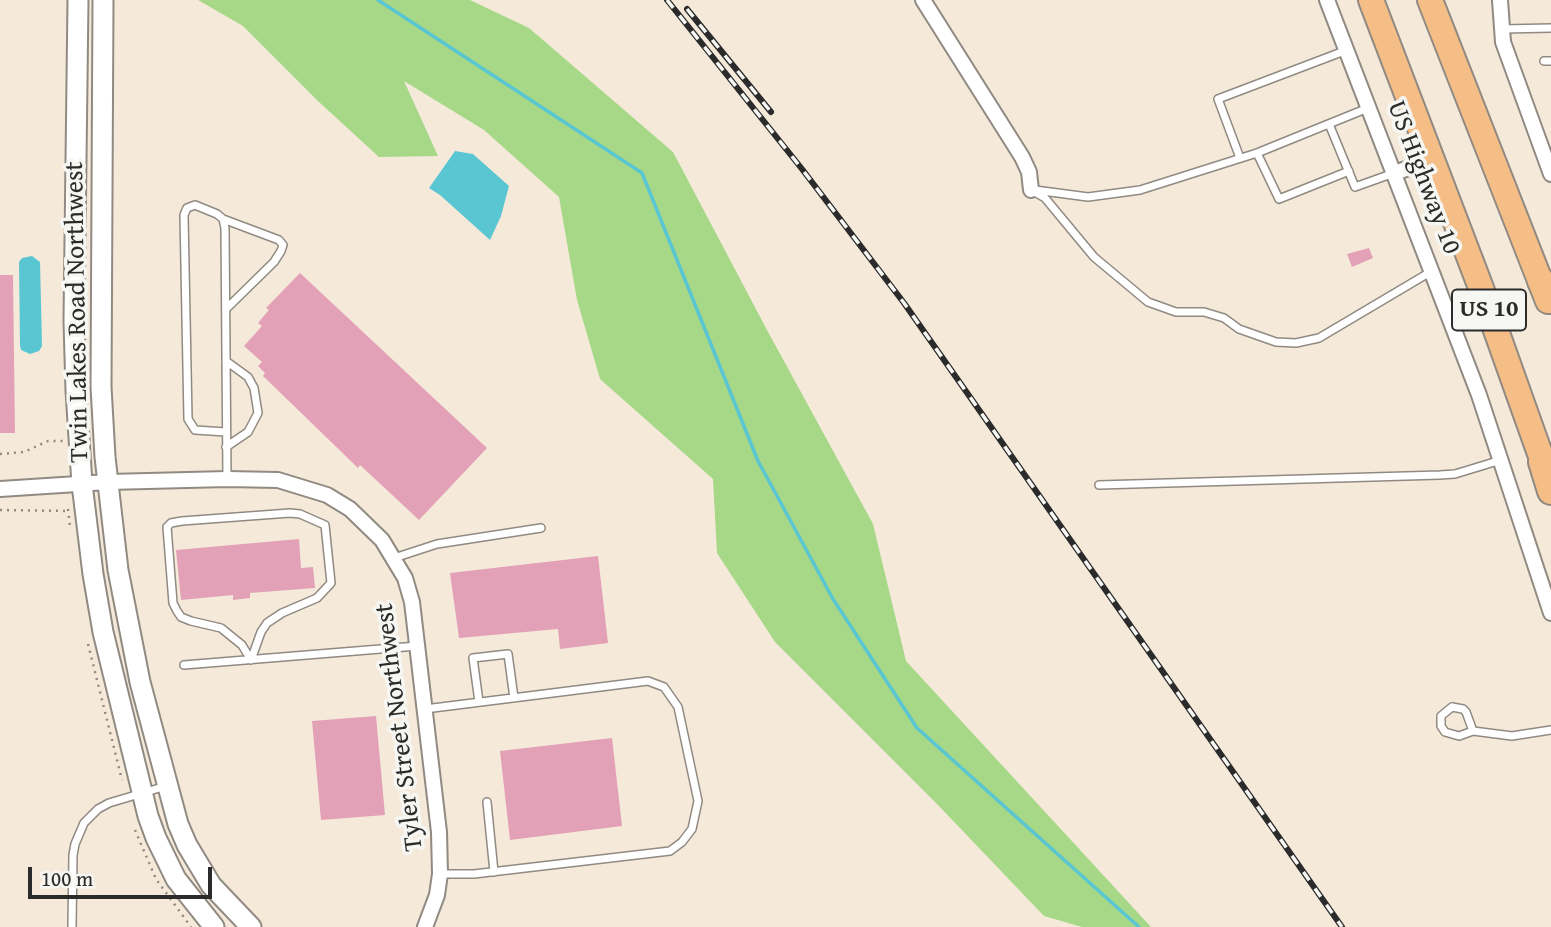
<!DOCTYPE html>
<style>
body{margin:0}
#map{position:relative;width:1551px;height:927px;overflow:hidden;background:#f5e9da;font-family:"Gentium Book Plus",serif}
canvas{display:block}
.scale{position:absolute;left:28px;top:867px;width:184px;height:32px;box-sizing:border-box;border:4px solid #2b2b2b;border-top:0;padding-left:9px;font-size:21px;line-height:24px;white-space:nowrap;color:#2b2b2b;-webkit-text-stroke:5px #f6f6f2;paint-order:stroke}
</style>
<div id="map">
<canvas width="1551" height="927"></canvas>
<div class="scale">100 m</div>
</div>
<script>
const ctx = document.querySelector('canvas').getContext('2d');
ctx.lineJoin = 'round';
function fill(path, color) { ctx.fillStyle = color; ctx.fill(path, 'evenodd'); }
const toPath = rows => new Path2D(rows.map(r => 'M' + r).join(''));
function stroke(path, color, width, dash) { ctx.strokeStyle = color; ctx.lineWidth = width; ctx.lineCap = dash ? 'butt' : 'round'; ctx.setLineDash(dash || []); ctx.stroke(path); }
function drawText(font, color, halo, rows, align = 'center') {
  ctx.font = font + ' "Gentium Book Plus",serif'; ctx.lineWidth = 7; ctx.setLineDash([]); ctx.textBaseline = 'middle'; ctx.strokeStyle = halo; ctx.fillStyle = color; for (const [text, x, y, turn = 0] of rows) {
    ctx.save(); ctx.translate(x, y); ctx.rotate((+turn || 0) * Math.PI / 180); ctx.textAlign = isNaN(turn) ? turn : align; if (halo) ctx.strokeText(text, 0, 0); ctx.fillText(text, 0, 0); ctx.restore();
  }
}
fill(toPath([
 [198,0,470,0,529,28,673,152,767,330,873,524,906,661,1151,927,1082,927,1044,916,937,804,775,642,717,553,713,479,600,379,577,300,559,197,484,130,404,81,438,156,379,157,319,102,243,26]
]), '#a6d887');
fill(toPath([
 [455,151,473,154,509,186,501,216,490,240,440,195,429,188],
 [32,256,40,262,42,346,39,351,30,354,21,350,20,345,19,262,22,258]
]), '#59c6d1');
stroke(toPath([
 [378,0,642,173,758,461,833,599,917,728,1139,927]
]), '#59c6d1', 3.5);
fill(toPath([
 [1369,248,1373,258,1352,267,1347,254],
 [300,273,487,448,419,520,360,465,358,468,263,376,265,373,258,366,262,362,244,346,262,326,258,323,269,310,266,308],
 [0,275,13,275,15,433,0,433],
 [299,539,301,568,313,567,315,588,250,593,250,598,233,600,233,595,181,600,176,550],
 [598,556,608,643,560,649,558,629,459,638,450,573],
 [376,716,385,815,321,820,312,721],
 [612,738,622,826,510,840,500,751]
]), '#e3a1b7');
const service = toPath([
 [1502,29,1551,28],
 [1544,61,1551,61],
 [1329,124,1355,187,1394,173],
 [1257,153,1279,199,1349,171],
 [1240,158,1218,99,1347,50],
 [1031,190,1045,198,1094,257,1148,302,1176,312,1204,312,1224,318,1239,329,1276,342,1296,343,1319,338,1432,271],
 [1035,190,1088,197,1140,190,1257,153,1368,108],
 [223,219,279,240,283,245,281,251,274,262,226,309],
 [226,361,248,377,254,388,258,413,248,432,226,447],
 [226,432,195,430,188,419,184,215,187,208,195,205,217,214,223,219,225,228,227,479],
 [1099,485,1440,475,1455,474,1501,460],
 [290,513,300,514,325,525,331,583,317,598,282,613,267,623,261,632,251,660,242,645,221,628,191,621,181,617,177,611,173,603,167,527,171,523,182,521,290,513],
 [394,558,437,544,541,528],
 [184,665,417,646],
 [479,702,473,658,508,654,514,698],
 [1452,707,1463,709,1466,712,1473,731,1459,736,1445,732,1441,726,1441,716,1452,707],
 [425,709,648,681,664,687,678,707,698,801,692,829,682,842,670,851,474,874,440,874],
 [1473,731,1512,736,1551,730],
 [487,802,494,872],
 [72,927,73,855,75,844,84,823,98,809,109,803,166,786]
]);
const minor = toPath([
 [923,0,1022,157,1029,172,1031,190],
 [1327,0,1479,395,1551,613],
 [1500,0,1503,42,1551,174],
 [1395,173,1432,159],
 [0,489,108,482,227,479,278,480,327,495,350,509,382,540,405,578,412,602,439,832,440,874,437,895,425,927]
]);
const tertiary = toPath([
 [78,0,74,321,76,391,82,484,93,574,103,632,148,816,156,838,176,879,214,927],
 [103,0,101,387,105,457,118,570,140,682,178,824,187,845,211,885,251,927]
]);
const trunk = toPath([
 [1371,0,1481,288,1549,479],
 [1430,0,1548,301]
]);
const motorway = toPath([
 [1541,281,1551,300],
 [1542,462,1551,491]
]);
stroke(service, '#908a82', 10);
stroke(minor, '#908a82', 18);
stroke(tertiary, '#908a82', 23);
stroke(trunk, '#908a82', 28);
stroke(motorway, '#908a82', 30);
stroke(toPath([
 [0,454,24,452,48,441,64,441],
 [68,509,70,527],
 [0,510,68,511],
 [88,644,122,780],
 [135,830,156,879,191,927]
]), '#908a82', 2.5, [2, 5]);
stroke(service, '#fff', 7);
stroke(minor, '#fff', 14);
stroke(tertiary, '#fff', 19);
stroke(trunk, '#f6be87', 24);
stroke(motorway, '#f6be87', 26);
const rail = toPath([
 [667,0,802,169,904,303,1342,927],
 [687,9,771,112]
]);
stroke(rail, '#2b2b2b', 6);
stroke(rail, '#f6f6f2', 3.5, [10]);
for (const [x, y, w] of [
 [1489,310,74]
]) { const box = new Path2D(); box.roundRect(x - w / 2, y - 20.5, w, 41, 5); ctx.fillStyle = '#f6f6f2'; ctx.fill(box); stroke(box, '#2b2b2b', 2); }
drawText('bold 24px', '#2b2b2b', null, [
 ["US 10",1489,310]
]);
drawText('26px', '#2b2b2b', '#f6f6f2', [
 ["US Highway 10",1423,178,69],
 ["Twin Lakes Road Northwest",78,312,-91],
 ["Tyler Street Northwest",400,727,-97]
]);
</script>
